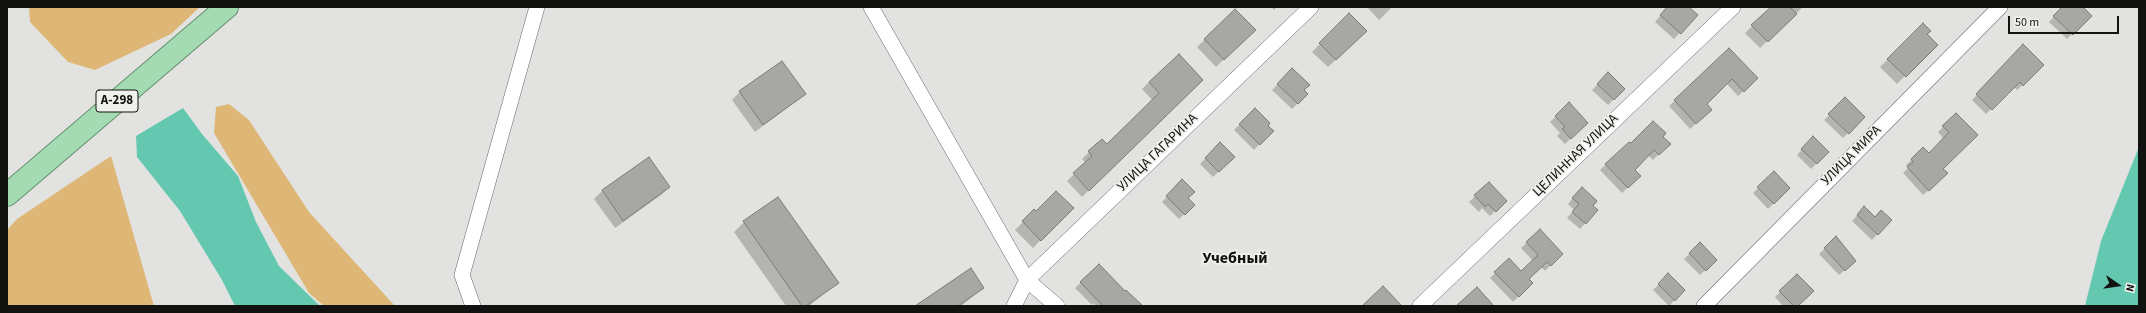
<!DOCTYPE html>
<meta charset="utf-8">
<style>
body{margin:0}
#map{position:relative;width:2146px;height:313px;overflow:hidden;background:#e2e3e0;font-family:"Source Sans 3",sans-serif}
canvas{display:block}
.frame{position:absolute;inset:0;border:8px solid #121211;pointer-events:none}
.north{position:absolute;left:2098px;top:265px;width:40px;height:40px;-webkit-text-stroke:3px #eff1ed;paint-order:stroke;rotate:103deg;font-size:11px;font-weight:700;line-height:16px;text-align:center;color:#121211}
.north::after{content:'';display:block;margin:auto;width:14px;height:18px;background:#121211;clip-path:polygon(50% 0,100% 100%,50% 72%,0 100%)}
.scale{position:absolute;left:2008px;top:16px;width:111px;height:18px;box-sizing:border-box;border:2px solid #121211;border-top:0;padding-left:5px;font-size:12px;line-height:14px;white-space:nowrap;color:#121211;-webkit-text-stroke:3px #eff1ed;paint-order:stroke}
</style>
<div id="map">
<canvas width="2146" height="313"></canvas>
<div class="frame"></div>
<div class="north">N</div>
<div class="scale">50 m</div>
</div>
<script>
const ctx = document.querySelector('canvas').getContext('2d');
ctx.lineJoin = 'round';
function fill(path, color) { ctx.fillStyle = color; ctx.fill(path, 'evenodd'); }
const toPath = rows => new Path2D(rows.map(r => 'M' + r).join(''));
function stroke(path, color, width, dash) { ctx.strokeStyle = color; ctx.lineWidth = width; ctx.lineCap = dash ? 'butt' : 'round'; ctx.setLineDash(dash || []); ctx.stroke(path); }
function drawText(font, color, halo, rows, align = 'center') {
  ctx.font = font + ' "Source Sans 3",sans-serif'; ctx.lineWidth = 3.5; ctx.setLineDash([]); ctx.textBaseline = 'middle'; ctx.strokeStyle = halo; ctx.fillStyle = color; for (const [text, x, y, turn = 0] of rows) {
    ctx.save(); ctx.translate(x, y); ctx.rotate((+turn || 0) * Math.PI / 180); ctx.textAlign = isNaN(turn) ? turn : align; if (halo) ctx.strokeText(text, 0, 0); ctx.fillText(text, 0, 0); ctx.restore();
  }
}
fill(toPath([
 [29,7,200,7,171,34,95,70,68,62,30,22],
 [229,104,249,120,309,212,395,306,324,306,309,293,214,133,216,107],
 [111,156,154,306,7,306,7,230,17,219]
]), '#deb777');
fill(toPath([
 [183,108,202,134,238,176,256,222,279,266,320,306,235,306,222,280,180,211,137,157,136,136],
 [2139,147,2139,306,2085,306,2101,241]
]), '#63c8af');
fill(toPath([
 [1272,7,1277,7,1274,10],
 [1367,7,1392,7,1379,20],
 [1668,7,1687,7,1696,15,1674,39,1655,22],
 [1772,7,1803,7,1760,48,1745,33],
 [2063,7,2081,7,2090,16,2067,39,2049,22],
 [1235,10,1254,30,1216,67,1197,47],
 [1349,15,1358,39,1328,67,1312,52],
 [1923,24,1926,34,1936,45,1897,84,1880,67],
 [1729,50,1757,78,1738,96,1726,83,1706,104,1705,115,1690,129,1669,106],
 [782,62,805,94,755,132,732,100,740,92],
 [2043,65,2017,90,2014,87,1986,114,1972,100,1999,73],
 [1292,70,1307,94,1292,109,1272,90],
 [1608,74,1624,89,1608,105,1592,90],
 [1201,80,1082,197,1067,181,1086,163,1082,159,1089,152,1107,146,1152,100,1142,89,1149,82],
 [1845,99,1864,117,1843,138,1824,120],
 [1569,104,1587,123,1565,144,1557,136,1560,133,1550,122],
 [1255,109,1272,131,1254,150,1234,130],
 [1956,114,1941,179,1923,195,1903,173,1908,168,1906,165,1923,149,1929,155,1944,139,1938,132],
 [1662,137,1669,144,1653,160,1648,155,1633,170,1639,176,1622,193,1600,170,1629,143],
 [1813,138,1828,152,1811,169,1797,155],
 [1220,144,1233,157,1213,177,1200,164],
 [649,158,669,187,661,195,615,228,594,199,602,191],
 [1774,173,1789,188,1768,209,1753,193],
 [1182,181,1187,198,1194,205,1179,219,1162,202],
 [1489,183,1505,201,1490,216,1482,208,1479,212,1469,202],
 [1576,194,1597,210,1580,229,1567,218,1574,210,1568,204],
 [1072,208,1033,248,1015,230,1034,211,1036,213],
 [1864,208,1875,218,1890,220,1872,240,1852,221],
 [744,222,837,283,809,306,786,306,734,232],
 [1540,231,1562,254,1545,271,1541,267,1528,279,1532,283,1513,302,1490,278,1509,259,1521,272,1533,261,1521,248],
 [1836,238,1847,250,1846,252,1849,266,1839,275,1819,254],
 [1700,244,1716,260,1700,275,1684,259],
 [1099,265,1125,292,1141,306,1096,306,1093,303,1092,305,1075,288],
 [1668,275,1684,290,1669,306,1653,290],
 [1797,275,1797,306,1783,306,1775,297],
 [983,288,961,306,917,306]
]), '#0003');
const building = toPath([
 [1667,7,1689,7,1698,15,1681,34,1660,15,1667,7],
 [1771,7,1790,7,1797,14,1768,42,1751,25,1771,7],
 [2062,7,2083,7,2092,16,2073,35,2053,16,2062,7],
 [1235,9,1256,30,1224,60,1204,39,1235,9],
 [1349,13,1367,31,1336,60,1319,43,1349,13],
 [1923,23,1931,31,1927,34,1938,45,1906,77,1887,59,1923,23],
 [2023,44,2044,65,2023,86,2020,82,1992,110,1976,94,2023,44],
 [1729,48,1758,78,1744,92,1732,79,1707,104,1712,110,1696,124,1674,100,1729,48],
 [1179,54,1203,80,1089,191,1073,173,1092,156,1088,151,1102,139,1107,144,1159,93,1149,82,1179,54],
 [782,61,806,94,763,125,739,91,782,61],
 [1292,68,1310,85,1304,90,1308,94,1298,104,1277,84,1292,68],
 [1608,72,1625,89,1614,100,1597,84,1608,72],
 [1845,97,1865,117,1849,134,1828,114,1845,97],
 [1569,102,1588,123,1571,139,1562,129,1565,127,1555,116,1569,102],
 [1255,108,1270,123,1268,126,1274,131,1260,145,1239,124,1255,108],
 [1956,113,1978,135,1943,169,1948,173,1929,191,1907,167,1913,162,1911,159,1923,147,1929,153,1949,132,1942,126,1956,113],
 [1653,121,1666,133,1663,137,1671,144,1659,155,1654,150,1635,170,1641,176,1628,188,1605,164,1629,142,1631,143,1653,121],
 [1813,136,1829,152,1817,164,1801,149,1813,136],
 [1220,142,1235,157,1219,172,1205,158,1220,142],
 [649,157,670,187,623,221,602,190,649,157],
 [1774,171,1790,188,1774,204,1757,187,1774,171],
 [1182,179,1195,192,1188,198,1195,205,1185,215,1166,196,1182,179],
 [1489,182,1507,201,1496,212,1488,204,1485,207,1474,195,1489,182],
 [1582,187,1597,201,1593,206,1598,210,1586,224,1572,212,1579,204,1572,198,1582,187],
 [1056,191,1074,208,1041,241,1022,221,1034,209,1036,211,1056,191],
 [778,197,839,283,806,306,802,306,743,221,778,197],
 [1864,206,1875,217,1881,210,1892,220,1878,235,1857,215,1864,206],
 [1540,229,1563,254,1551,266,1547,262,1529,279,1533,283,1519,297,1494,272,1509,258,1521,271,1538,255,1526,242,1540,229],
 [1836,236,1856,261,1845,271,1824,248,1836,236],
 [1700,242,1717,260,1706,271,1689,253,1700,242],
 [1099,264,1125,291,1126,290,1143,306,1103,306,1080,282,1099,264],
 [971,268,984,288,958,306,915,306,971,268],
 [1668,273,1685,290,1675,301,1658,284,1668,273],
 [1797,274,1814,291,1798,306,1794,306,1779,291,1797,274],
 [1383,286,1402,306,1362,306,1383,286],
 [1477,287,1494,306,1456,306,1477,287]
]);
fill(building, '#a7a7a4');
stroke(building, '#7b7b78', 1);
const minor = toPath([
 [871,7,1027,280,1057,306],
 [473,306,462,275,537,7],
 [1014,306,1027,280,1311,7],
 [1420,306,1733,7],
 [1704,306,2000,7]
]);
const trunk = toPath([
 [7,195,227,7]
]);
stroke(minor, '#6c6d6b', 16);
stroke(trunk, '#638f6d', 24);
stroke(minor, '#fff', 15);
stroke(trunk, '#a4dbb2', 22);
for (const [x, y, w] of [
 [117,101,42]
]) { const box = new Path2D(); box.roundRect(x - w / 2, y - 11, w, 22, 3); ctx.fillStyle = '#eff1ed'; ctx.fill(box); stroke(box, '#121211', 1); }
drawText('bold 13px', '#121211', null, [
 ["А-298",117,101]
]);
drawText('14px', '#121211', '#eff1ed', [
 ["УЛИЦА ГАГАРИНА",1158,153,-44],
 ["ЦЕЛИННАЯ УЛИЦА",1576,156,-44],
 ["УЛИЦА МИРА",1852,156,-45]
]);
drawText('bold 16px', '#121211', '#eff1ed', [
 ["Учебный",1235,259]
]);
</script>
